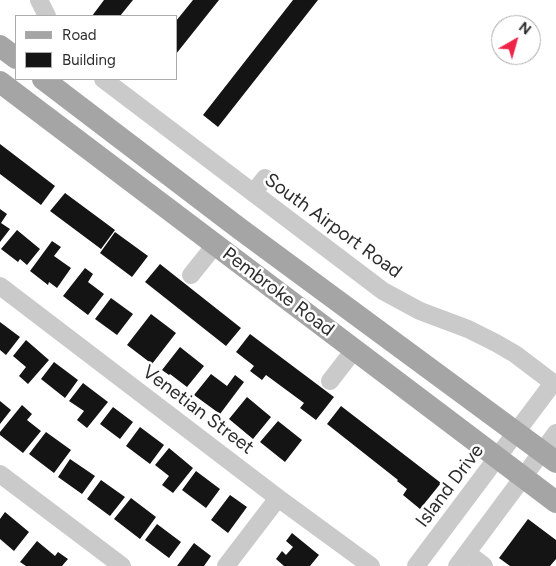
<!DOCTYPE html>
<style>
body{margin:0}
#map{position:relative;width:556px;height:566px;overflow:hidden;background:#fff;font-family:Figtree,sans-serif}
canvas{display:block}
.legend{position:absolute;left:15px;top:15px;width:162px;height:65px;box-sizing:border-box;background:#fff;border:1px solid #ababab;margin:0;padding:6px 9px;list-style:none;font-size:15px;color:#2d2d2d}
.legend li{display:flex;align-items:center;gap:10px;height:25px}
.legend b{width:25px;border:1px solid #ababab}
.north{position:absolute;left:491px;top:15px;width:50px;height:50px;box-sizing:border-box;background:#fff;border:1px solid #ababab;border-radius:50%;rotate:38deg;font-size:14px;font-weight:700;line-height:20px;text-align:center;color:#2d2d2d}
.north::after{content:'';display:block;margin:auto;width:18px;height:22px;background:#ef2345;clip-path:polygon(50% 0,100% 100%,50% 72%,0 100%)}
</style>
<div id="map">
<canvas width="556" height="566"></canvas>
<ul class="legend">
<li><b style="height:6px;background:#a5a5a5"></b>Road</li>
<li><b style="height:14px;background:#141414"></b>Building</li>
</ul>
<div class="north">N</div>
</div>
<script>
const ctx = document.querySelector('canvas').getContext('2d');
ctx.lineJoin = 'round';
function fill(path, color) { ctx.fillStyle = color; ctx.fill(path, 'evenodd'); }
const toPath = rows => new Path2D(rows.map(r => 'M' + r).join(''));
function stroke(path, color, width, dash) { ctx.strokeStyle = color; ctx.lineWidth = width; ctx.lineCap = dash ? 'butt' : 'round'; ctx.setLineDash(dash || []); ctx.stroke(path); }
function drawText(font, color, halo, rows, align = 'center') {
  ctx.font = font + ' Figtree,sans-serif'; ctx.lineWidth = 5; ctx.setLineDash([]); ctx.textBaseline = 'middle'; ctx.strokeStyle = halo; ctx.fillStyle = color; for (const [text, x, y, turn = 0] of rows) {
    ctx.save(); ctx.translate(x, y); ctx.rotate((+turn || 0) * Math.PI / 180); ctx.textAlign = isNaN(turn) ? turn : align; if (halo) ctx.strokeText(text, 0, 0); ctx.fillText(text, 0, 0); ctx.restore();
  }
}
fill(toPath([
 [104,0,133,0,120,16,92,16],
 [193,0,219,0,176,54,176,21],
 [293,0,318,0,218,127,203,115],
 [0,144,55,186,41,205,0,174],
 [65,193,115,230,101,249,50,211],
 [0,209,7,214,1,223,10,229,0,242],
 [17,230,40,249,27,265,20,259,18,262,1,249],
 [115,232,148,256,132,277,100,253],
 [52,241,61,247,54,256,71,268,57,288,49,282,48,285,30,271],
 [160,264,241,328,226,346,145,282],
 [85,268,93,274,88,282,104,294,88,315,63,296],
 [111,298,133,314,117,335,95,319],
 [151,314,176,333,152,364,127,345],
 [0,322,20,337,6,355,0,350],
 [250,334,334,397,316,420,300,408,304,403,266,375,262,380,250,371,254,366,236,352],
 [26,340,49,360,28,384,19,376,26,367,13,356],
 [180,347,204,366,187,387,170,374,169,375,162,370],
 [54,362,78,380,65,398,41,379],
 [211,374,227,386,235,375,244,382,220,414,194,395],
 [83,383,108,402,87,428,77,420,84,411,69,401],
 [247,397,271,417,253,439,229,419],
 [0,401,11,410,0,424],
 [22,405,32,414,27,420,41,431,23,453,0,435,0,432],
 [341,406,441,483,420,509,403,495,407,489,397,481,398,480,327,424],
 [113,407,133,422,120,439,100,424],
 [278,421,302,440,285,462,260,442],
 [140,427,164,445,150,464,126,446],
 [46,432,71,450,54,473,29,454],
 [169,448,193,468,173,493,162,485,169,476,155,465],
 [70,459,95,476,82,494,58,477],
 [196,471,220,489,206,508,182,490],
 [101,480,125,497,110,516,87,499],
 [230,495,247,507,228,533,211,520],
 [131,498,156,517,140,539,114,519],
 [5,512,29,532,14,551,0,539,0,519],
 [528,519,556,540,556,559,550,566,510,566,499,558],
 [157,524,181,542,169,558,145,540],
 [292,533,319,555,310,566,284,566,276,559,282,551,286,555,293,547,286,541],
 [37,541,55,556,58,552,68,559,62,566,26,566,20,562],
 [194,543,211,556,204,566,177,566]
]), '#141414');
stroke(toPath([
 [39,0,47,16],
 [103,79,383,291,420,311,468,329,496,343,515,354,556,385],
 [253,193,265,178],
 [191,275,215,245],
 [0,286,278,498,371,566],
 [330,381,354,350],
 [0,474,122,566],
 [467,553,484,566],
 [226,566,278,498],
 [416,566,553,383],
 [457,566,556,433]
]), '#cacaca', 18);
stroke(toPath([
 [0,46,16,58],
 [43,79,240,229,556,462],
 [0,82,556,502]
]), '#a5a5a5', 22);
drawText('19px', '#2d2d2d', '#fff', [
 ["South Airport Road",333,226,36],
 ["Pembroke Road",278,292,37],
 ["Venetian Street",198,410,37],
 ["Island Drive",450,486,-53]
]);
</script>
